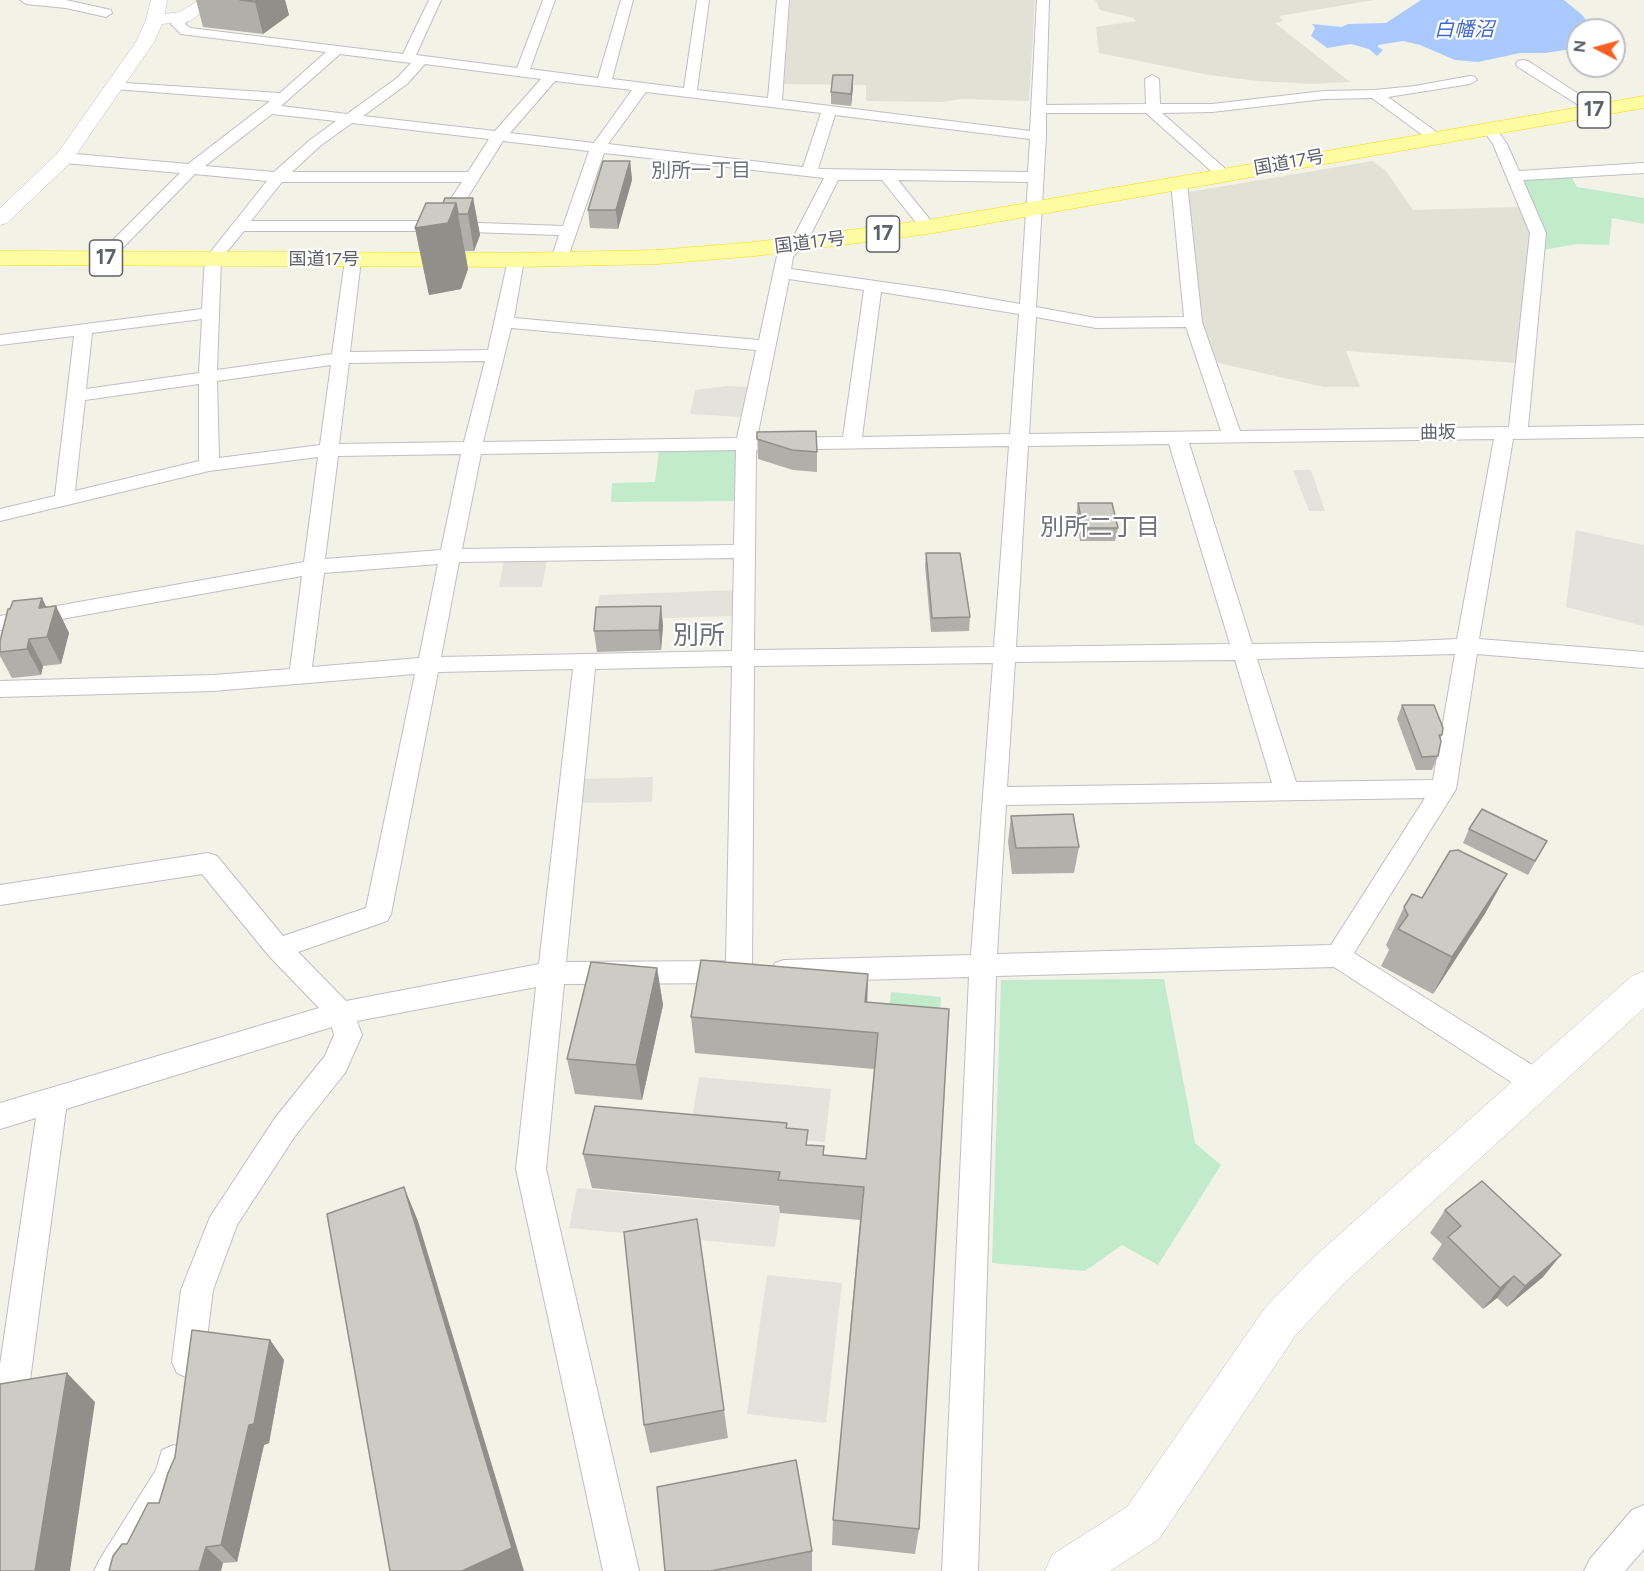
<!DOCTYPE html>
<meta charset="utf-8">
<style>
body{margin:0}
#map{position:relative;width:1644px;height:1571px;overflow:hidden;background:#f2f2e7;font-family:Figtree,sans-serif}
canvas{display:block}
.north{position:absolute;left:1566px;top:18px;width:60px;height:60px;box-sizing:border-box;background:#fff;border:2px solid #bfc0c3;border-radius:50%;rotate:276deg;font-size:16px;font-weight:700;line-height:24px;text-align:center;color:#5e6169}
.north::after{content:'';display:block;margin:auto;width:21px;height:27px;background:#fc5f23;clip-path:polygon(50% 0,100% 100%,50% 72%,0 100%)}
</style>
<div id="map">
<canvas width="1644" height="1571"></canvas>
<div class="north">N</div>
</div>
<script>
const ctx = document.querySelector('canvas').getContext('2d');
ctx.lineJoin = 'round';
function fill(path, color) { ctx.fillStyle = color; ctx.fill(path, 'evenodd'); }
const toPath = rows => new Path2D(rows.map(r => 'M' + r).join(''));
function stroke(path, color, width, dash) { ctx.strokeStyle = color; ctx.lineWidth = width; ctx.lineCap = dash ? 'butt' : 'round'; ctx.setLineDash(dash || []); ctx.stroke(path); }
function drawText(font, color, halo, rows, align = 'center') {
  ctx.font = font + ' Figtree,"Noto Sans JP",sans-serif'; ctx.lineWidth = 4.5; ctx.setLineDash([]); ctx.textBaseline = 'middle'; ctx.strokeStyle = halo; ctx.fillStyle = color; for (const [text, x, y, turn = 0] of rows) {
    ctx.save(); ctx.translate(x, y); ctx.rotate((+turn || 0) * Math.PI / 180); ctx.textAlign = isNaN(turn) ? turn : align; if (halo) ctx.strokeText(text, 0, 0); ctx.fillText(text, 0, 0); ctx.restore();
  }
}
fill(toPath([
 [728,386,749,387,742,417,690,414,695,390],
 [1293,470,1311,470,1325,511,1309,511],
 [1576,530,1644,545,1644,626,1566,607],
 [504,560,547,560,542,587,499,587],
 [736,590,736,616,595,620,600,595],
 [653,777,652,802,577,803,580,779],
 [699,1077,831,1089,825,1142,690,1130],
 [577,1188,781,1207,775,1247,569,1228],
 [767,1275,842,1283,826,1423,747,1414]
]), '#e3e3db');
fill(toPath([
 [790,0,1035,0,1029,101,961,99,942,102,866,101,866,85,784,84],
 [1094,0,1374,0,1279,16,1283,21,1275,23,1350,82,1312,84,1258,81,1209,75,1099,53,1096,27,1136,21,1133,18,1100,10,1096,1],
 [1373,161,1386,171,1413,210,1518,207,1531,231,1517,363,1346,351,1360,387,1324,387,1214,362,1200,322,1189,192]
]), '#e2e1d6');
fill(toPath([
 [1571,176,1577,187,1644,198,1644,224,1612,218,1609,245,1577,244,1543,250,1521,178],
 [737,449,734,501,611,502,612,483,655,482,659,451],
 [1164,979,1195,1143,1221,1165,1158,1265,1122,1245,1085,1271,992,1263,1001,980],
 [891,992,941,997,939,1025,888,1020]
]), '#c1ebca');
fill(toPath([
 [1421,0,1564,0,1581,14,1595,30,1578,30,1578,48,1545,53,1520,53,1478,62,1455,60,1420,45,1403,41,1378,45,1378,47,1383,50,1377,56,1369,49,1351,44,1327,48,1311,36,1315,28,1312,24,1342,27,1348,24,1386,23]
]), '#aac9ff');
const minor = toPath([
 [20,0,66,0,111,10,112,13,106,17,66,8,26,4,20,0],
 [429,0,441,0,416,55,517,68,543,0,555,0,530,69,598,78,621,0,633,0,612,79,684,88,697,0,709,0,697,90,768,98,777,0,789,0,782,100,1030,131,1037,0,1049,0,1046,105,1146,104,1145,79,1152,75,1159,79,1160,104,1212,104,1324,91,1375,90,1415,86,1470,76,1475,77,1477,80,1470,84,1388,97,1442,136,1444,139,1437,143,1432,142,1372,98,1324,99,1212,112,1162,113,1229,172,1232,175,1224,180,1219,178,1146,113,1046,113,1046,136,1036,307,1096,318,1184,317,1171,183,1174,180,1184,180,1187,183,1202,322,1240,431,1509,427,1530,233,1493,144,1483,130,1490,126,1495,127,1507,144,1519,171,1644,163,1644,173,1523,180,1546,233,1528,427,1644,425,1644,437,1513,439,1479,639,1644,652,1644,668,1477,654,1456,789,1354,953,1548,1075,1552,1084,1548,1093,1538,1096,1528,1093,1334,967,996,976,978,1571,942,1571,969,977,784,982,775,979,771,971,775,963,784,960,971,955,993,663,754,666,752,972,748,980,739,983,564,984,546,1169,639,1571,603,1571,516,1169,536,987,357,1021,362,1035,345,1073,295,1136,237,1225,213,1290,204,1362,199,1373,188,1378,177,1373,172,1362,181,1290,210,1217,275,1118,325,1056,334,1035,332,1027,66,1109,28,1395,24,1407,0,1413,0,1365,36,1118,0,1129,0,1103,319,1008,269,956,202,874,0,905,0,885,208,853,217,856,283,936,366,908,415,674,213,691,0,697,0,681,213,675,290,669,302,576,0,630,0,616,304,562,318,457,209,471,0,521,0,509,55,496,74,336,0,345,0,335,202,309,205,259,267,181,195,174,110,261,104,263,96,258,98,255,180,173,64,163,56,158,64,153,188,164,270,101,115,89,110,88,108,85,110,82,280,93,326,52,181,34,171,24,179,14,189,14,191,17,185,24,190,28,403,54,429,0],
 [340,54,411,63,397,78,347,114,281,106,340,54],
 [425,64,541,79,495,131,363,116,407,84,425,64],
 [555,81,632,90,594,143,510,133,555,81],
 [646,92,821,113,803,167,608,144,646,92],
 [272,114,336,121,310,140,274,172,205,166,272,114],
 [835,115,1030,139,1028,172,818,169,835,115],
 [352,123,489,139,468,172,292,172,320,146,352,123],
 [503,141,589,151,563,226,452,222,503,141],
 [604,153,824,178,795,234,777,256,759,340,514,318,524,260,516,255,508,260,488,350,350,352,361,260,353,255,345,260,332,354,217,370,221,259,244,231,441,231,559,235,551,260,559,265,567,260,604,153],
 [838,180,882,180,922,230,928,232,936,227,898,180,1028,182,1020,304,946,291,791,269,793,257,810,236,838,180],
 [282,182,462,182,436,221,251,221,282,182],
 [789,279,864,290,843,437,757,438,789,279],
 [881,292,1019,314,1010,434,862,437,881,292],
 [1036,317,1096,328,1186,327,1221,431,1029,434,1036,317],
 [202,319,199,373,86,389,92,333,202,319],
 [511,328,756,350,737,438,483,442,511,328],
 [485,361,464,442,339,444,349,363,485,361],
 [331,365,320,445,219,458,217,381,331,365],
 [199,384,199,461,75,491,85,400,199,384],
 [1494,439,1457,639,1393,642,1252,644,1189,443,1494,439],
 [1169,444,1230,644,1016,647,1028,446,1169,444],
 [1009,446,994,647,754,650,756,450,1009,446],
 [736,450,734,545,462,549,481,454,736,450],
 [461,454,441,550,325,559,338,456,461,454],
 [734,558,732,651,441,657,459,562,734,558],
 [438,564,419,658,312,667,324,573,438,564],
 [1455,654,1433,780,1296,782,1257,659,1455,654],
 [1235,660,1272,783,1007,787,1015,662,1235,660],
 [732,666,726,961,566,962,595,669,732,666],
 [573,669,539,964,346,1001,298,952,387,921,391,914,438,672,573,669],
 [1425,798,1331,945,997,954,1006,805,1425,798],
 [1523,60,1528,61,1603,110,1596,114,1591,113,1518,67,1516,64,1518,61,1523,60],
 [174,1445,186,1450,191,1462,190,1475,185,1487,132,1571,94,1571,100,1559,156,1470,162,1450,174,1445],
 [1644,1505,1644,1549,1625,1571,1584,1571,1590,1559,1632,1510,1644,1505]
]);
const tertiary = toPath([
 [151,0,167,0,165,14,180,12,199,0,218,0,190,21,162,24,154,42,71,162,7,223,0,225,0,208,57,154,136,42,146,20,151,0],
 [1644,971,1644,1008,1343,1284,1295,1336,1159,1539,1110,1571,1045,1571,1052,1555,1127,1507,1265,1308,1315,1256,1632,976,1644,971]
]);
const trunk = toPath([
 [1644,96,1644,108,928,234,755,256,658,264,516,267,0,265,0,251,516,253,658,250,755,242,928,220,1644,96]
]);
stroke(minor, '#bebfc6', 2);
stroke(tertiary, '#bebfc6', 1);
stroke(trunk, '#f9dd00', 1);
fill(minor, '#fff');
fill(tertiary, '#fff');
fill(trunk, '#fefca0');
fill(toPath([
 [196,0,285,0,289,15,263,34,203,27],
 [853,87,851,106,831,104,831,92],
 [630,161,632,180,618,229,590,228,588,210],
 [473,198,480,235,474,251,465,251,468,269,461,289,429,295,415,228,443,203],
 [757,432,817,452,817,472,793,470,758,459],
 [1078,503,1118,528,1115,541,1080,541,1076,516],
 [926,553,970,617,969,631,931,632,925,566],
 [42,598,46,607,56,606,69,633,61,664,43,666,41,675,12,678,0,656,0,641,10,609],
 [661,606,663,626,661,650,597,652,594,631],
 [1402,705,1442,735,1440,739,1438,756,1432,770,1416,770,1397,719],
 [1011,816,1079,847,1074,873,1012,874,1008,842],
 [1469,829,1547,841,1528,875,1463,843],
 [1422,898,1486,912,1433,994,1381,966,1389,950,1386,945,1404,907],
 [657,968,663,1005,642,1100,575,1094,567,1059],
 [868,974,867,1002,949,1009,919,1529,915,1554,832,1545,833,1520,860,1220,780,1213,779,1206,592,1188,583,1154,787,1128,808,1145,824,1146,824,1155,866,1159,874,1069,695,1053,691,1017],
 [1445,1210,1543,1277,1507,1307,1497,1298,1483,1309,1432,1259,1442,1244,1430,1233],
 [697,1219,728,1438,650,1453,644,1425],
 [270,1340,284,1360,269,1443,264,1445,237,1562,223,1563,127,1544,159,1503],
 [812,1551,812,1571,665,1571]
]), '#b0afa9');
fill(toPath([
 [257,0,285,0,289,15,263,34,255,2],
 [853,75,853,87,851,106,851,94],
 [630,161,632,180,618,229,616,210],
 [473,198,480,235,474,251,468,214],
 [456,203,468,269,461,289,429,295,415,228],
 [42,598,52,619,56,606,69,633,61,664,47,637,39,608],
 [661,606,663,626,661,650,659,630],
 [29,639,43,666,41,675,27,649],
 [1507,874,1486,912,1433,994,1452,957],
 [657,968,663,1005,642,1100,636,1065],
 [868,974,867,1011,865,1002],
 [404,1187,418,1221,524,1571,462,1571],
 [1561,1255,1543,1277,1507,1307,1525,1286],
 [1514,1276,1497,1298,1483,1309,1500,1288],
 [270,1340,284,1360,269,1443,264,1445,237,1562,221,1545],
 [67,1373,95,1402,70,1571,35,1571],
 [206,1547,223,1563,221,1571,199,1571]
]), '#908f89');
const building = toPath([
 [240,0,257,0,255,2,240,0],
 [833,75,853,75,851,94,831,92,833,75],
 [603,161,630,161,616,210,588,210,603,161],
 [445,198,473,198,468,214,458,214,456,203,443,203,445,198],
 [426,203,456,203,448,223,415,228,426,203],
 [816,431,817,452,792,450,757,439,757,432,816,431],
 [1078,503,1112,503,1118,528,1083,528,1078,503],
 [926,553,960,553,970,617,932,618,926,553],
 [42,598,39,608,56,606,47,637,29,639,27,649,0,652,0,641,8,609,10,609,13,601,42,598],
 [661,606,659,630,594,631,596,607,661,606],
 [1402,705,1434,705,1443,728,1442,735,1439,735,1441,741,1438,756,1422,757,1402,705],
 [1482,809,1547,841,1535,861,1469,829,1482,809],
 [1073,814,1079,847,1016,848,1011,816,1073,814],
 [1458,850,1507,874,1452,957,1398,929,1408,915,1404,907,1412,894,1422,898,1450,851,1458,850],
 [701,960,868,974,865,1002,949,1009,919,1529,833,1520,864,1187,778,1180,780,1172,583,1154,595,1106,787,1123,786,1128,808,1130,806,1145,824,1146,823,1155,866,1159,878,1033,691,1017,701,960],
 [591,962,657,968,636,1065,567,1059,591,962],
 [1482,1181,1561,1255,1525,1286,1514,1276,1500,1288,1448,1237,1461,1226,1445,1210,1482,1181],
 [404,1187,512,1548,462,1571,390,1571,327,1214,404,1187],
 [697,1219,724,1410,644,1425,624,1232,697,1219],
 [192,1330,270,1340,254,1424,249,1425,221,1545,206,1547,199,1571,109,1571,113,1556,122,1544,127,1544,148,1503,159,1503,168,1473,175,1457,192,1330],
 [67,1373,35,1571,0,1571,0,1384,67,1373],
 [796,1460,812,1551,711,1571,665,1571,657,1487,796,1460]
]);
fill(building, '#cdccc4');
stroke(building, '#908f89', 1.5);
drawText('18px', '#5e6169', '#fff', [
 ["国道17号",1289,163,-10],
 ["国道17号",810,243,-7],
 ["国道17号",324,260],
 ["曲坂",1438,433,-1]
]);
drawText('italic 20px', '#3e68d1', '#fff', [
 ["白幡沼",1464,30]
]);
drawText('20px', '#6f727b', '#fff', [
 ["別所一丁目",701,171]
]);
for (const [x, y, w] of [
 [1594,110,33],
 [883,234,33],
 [106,258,33]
]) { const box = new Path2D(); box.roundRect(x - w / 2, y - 18, w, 36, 4.5); ctx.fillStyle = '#fff'; ctx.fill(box); stroke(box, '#5e6169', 1.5); }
drawText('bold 21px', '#5e6169', null, [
 ["17",1594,110],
 ["17",883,234],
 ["17",106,258]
]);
drawText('24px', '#6f727b', '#fff', [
 ["別所二丁目",1100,528]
]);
drawText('26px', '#6f727b', '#fff', [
 ["別所",699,636]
]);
</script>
